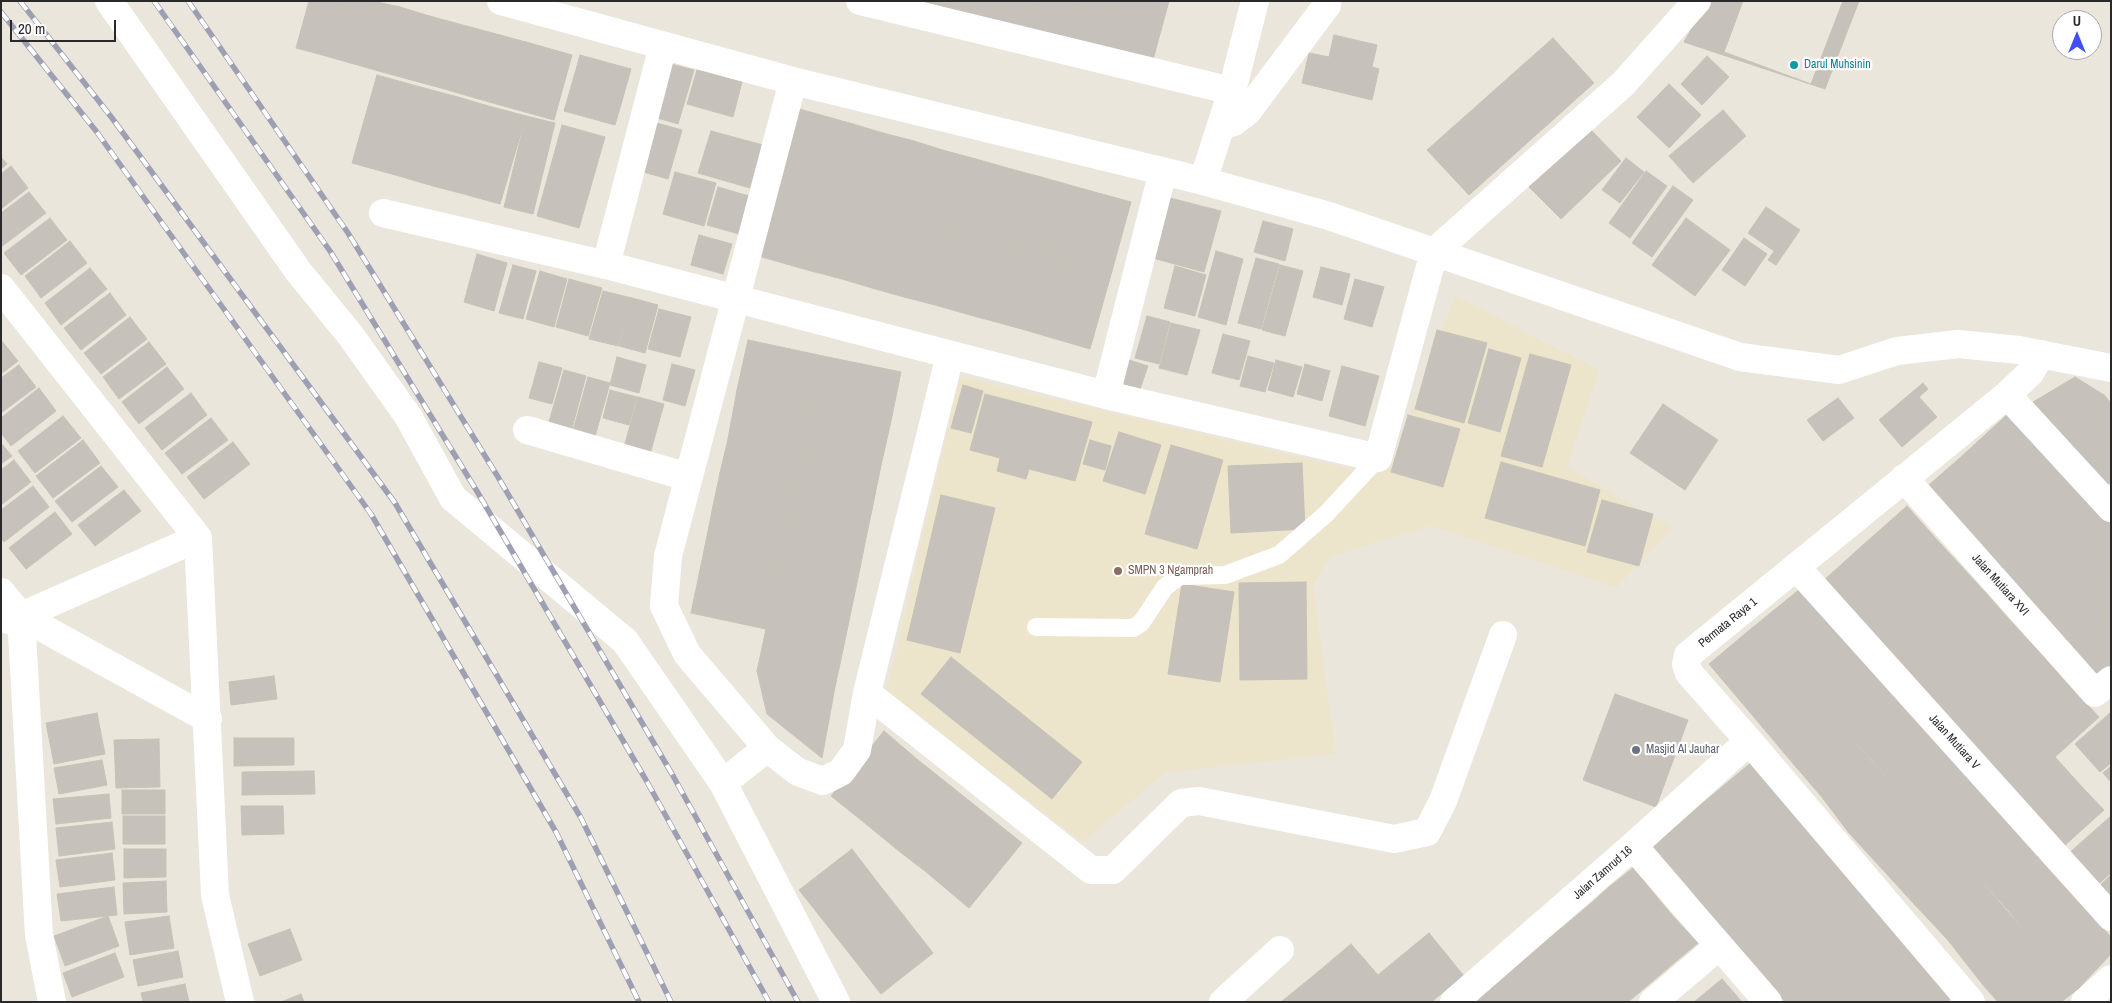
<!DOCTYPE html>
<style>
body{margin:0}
#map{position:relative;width:2112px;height:1003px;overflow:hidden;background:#ebe6db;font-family:"Archivo Narrow",sans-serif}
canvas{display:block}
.frame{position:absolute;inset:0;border:2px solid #292929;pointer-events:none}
.north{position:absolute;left:2052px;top:10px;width:50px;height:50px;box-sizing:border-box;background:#fff;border:1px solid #a9a9a9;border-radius:50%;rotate:0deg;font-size:14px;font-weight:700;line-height:20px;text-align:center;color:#292929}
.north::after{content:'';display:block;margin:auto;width:18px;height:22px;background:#4050f3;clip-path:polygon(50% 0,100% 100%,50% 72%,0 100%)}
.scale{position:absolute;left:10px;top:20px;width:106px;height:22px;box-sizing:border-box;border:2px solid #292929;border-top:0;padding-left:6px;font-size:15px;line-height:18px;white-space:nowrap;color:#292929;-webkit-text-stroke:4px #fff;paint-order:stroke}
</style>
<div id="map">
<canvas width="2112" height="1003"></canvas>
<div class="frame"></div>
<div class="north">U</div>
<div class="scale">20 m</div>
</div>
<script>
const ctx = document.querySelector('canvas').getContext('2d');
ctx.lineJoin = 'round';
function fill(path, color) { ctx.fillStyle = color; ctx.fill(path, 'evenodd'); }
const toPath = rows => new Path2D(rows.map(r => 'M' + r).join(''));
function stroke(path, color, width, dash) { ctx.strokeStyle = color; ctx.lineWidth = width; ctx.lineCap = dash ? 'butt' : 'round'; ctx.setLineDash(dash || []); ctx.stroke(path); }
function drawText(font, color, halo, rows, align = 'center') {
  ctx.font = font + ' "Archivo Narrow",sans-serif'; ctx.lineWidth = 4.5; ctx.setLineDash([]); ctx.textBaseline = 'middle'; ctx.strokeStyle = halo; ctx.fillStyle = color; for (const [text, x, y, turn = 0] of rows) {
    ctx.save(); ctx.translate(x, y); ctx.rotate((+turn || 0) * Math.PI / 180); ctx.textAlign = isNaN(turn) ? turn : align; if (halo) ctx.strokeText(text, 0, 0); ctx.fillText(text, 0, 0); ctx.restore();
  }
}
fill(toPath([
 [1455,296,1599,370,1567,467,1673,528,1616,588,1430,526,1330,557,1313,585,1336,754,1165,773,1082,842,887,691,960,377,1353,470,1390,468]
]), '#ece4cb');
const building = toPath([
 [309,1,341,1,326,56,296,48,309,1],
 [341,1,372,1,354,64,326,56,341,1],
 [372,1,400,7,382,72,354,64,372,1],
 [910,1,952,1,949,12,910,1],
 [952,1,1002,1,996,25,949,12,952,1],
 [1002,1,1040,1,1031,35,996,25,1002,1],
 [1040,1,1077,1,1065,43,1031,35,1040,1],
 [1077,1,1116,1,1102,53,1065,43,1077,1],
 [1116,1,1169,1,1151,67,1102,53,1116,1],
 [1707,1,1859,1,1825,89,1684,42,1707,1],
 [1743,1,1843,1,1811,84,1724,52,1743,1],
 [400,7,433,17,415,81,382,72,400,7],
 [433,17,459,24,441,88,415,81,433,17],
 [459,24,500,35,482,100,441,88,459,24],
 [500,35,526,42,507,107,482,100,500,35],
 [1334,35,1377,45,1372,67,1379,69,1372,100,1302,83,1309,53,1329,57,1334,35],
 [1553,38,1594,83,1469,195,1427,150,1553,38],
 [526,42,572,55,554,120,507,107,526,42],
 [580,55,631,69,624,94,573,80,580,55],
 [1707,56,1729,77,1702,105,1681,84,1707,56],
 [663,62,694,70,678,124,647,115,663,62],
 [697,70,742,82,733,117,687,104,697,70],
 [377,75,424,88,399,176,352,163,377,75],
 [573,80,624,94,615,125,564,111,573,80],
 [1669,84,1701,115,1669,148,1637,117,1669,84],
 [424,88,458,97,433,186,399,176,424,88],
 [458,97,485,105,460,193,433,186,458,97],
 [485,105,526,116,500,204,460,193,485,105],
 [796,108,853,124,833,193,777,178,796,108],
 [1723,110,1746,136,1693,183,1669,156,1723,110],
 [526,116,555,123,533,214,504,207,526,116],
 [646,120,682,130,668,179,633,169,646,120],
 [853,124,883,133,864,202,833,193,853,124],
 [562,125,605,137,579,228,537,216,562,125],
 [1588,127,1621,161,1561,219,1528,186,1588,127],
 [711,131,763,145,750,188,698,173,711,131],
 [883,133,914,141,894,210,864,202,883,133],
 [914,141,946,151,926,219,894,210,914,141],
 [946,151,976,159,956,227,926,219,946,151],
 [1,157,7,164,1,169,1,157],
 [1626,158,1644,172,1620,203,1602,190,1626,158],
 [976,159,1011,169,991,237,956,227,976,159],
 [11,166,28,188,1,209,1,174,11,166],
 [1011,169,1041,177,1021,246,991,237,1011,169],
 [1646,171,1667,186,1630,238,1609,223,1646,171],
 [675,172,716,183,704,226,663,214,675,172],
 [1041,177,1066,184,1047,253,1021,246,1041,177],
 [777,178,833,193,811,271,755,255,777,178],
 [1066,184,1091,191,1071,260,1047,253,1066,184],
 [1673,186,1693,200,1652,257,1632,243,1673,186],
 [718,187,749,196,739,234,707,225,718,187],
 [1091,191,1131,202,1112,271,1071,260,1091,191],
 [29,192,46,213,1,247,1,213,29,192],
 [833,193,864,202,842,279,811,271,833,193],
 [1166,197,1221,211,1204,272,1149,257,1166,197],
 [864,202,894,210,872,288,842,279,864,202],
 [1766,207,1800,230,1776,265,1768,260,1774,251,1748,233,1766,207],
 [894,210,926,219,904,297,872,288,894,210],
 [50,218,67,240,21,275,4,253,50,218],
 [1686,218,1730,250,1695,296,1652,265,1686,218],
 [926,219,956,227,935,305,904,297,926,219],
 [1263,221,1293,229,1285,261,1254,252,1263,221],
 [956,227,991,237,970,315,935,305,956,227],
 [699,235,732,244,723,274,691,265,699,235],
 [991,237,1021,246,1000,323,970,315,991,237],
 [1744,238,1767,254,1745,286,1722,270,1744,238],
 [70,241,87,263,41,298,25,276,70,241],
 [1021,246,1047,253,1025,330,1000,323,1021,246],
 [1216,251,1243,259,1226,325,1198,317,1216,251],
 [1047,253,1071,260,1049,337,1025,330,1047,253],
 [477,254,507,263,494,311,464,302,477,254],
 [1256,258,1279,264,1261,329,1238,323,1256,258],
 [1071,260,1112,271,1090,349,1049,337,1071,260],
 [513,265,536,271,523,319,499,313,513,265],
 [1280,265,1303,271,1285,336,1262,330,1280,265],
 [1175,266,1206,275,1195,316,1164,308,1175,266],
 [1321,267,1350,274,1342,305,1313,297,1321,267],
 [90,268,107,289,61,325,45,303,90,268],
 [540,271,567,279,554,327,526,319,540,271],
 [569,279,602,288,588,336,556,327,569,279],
 [1355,279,1384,287,1372,327,1344,319,1355,279],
 [603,291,632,298,618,346,589,339,603,291],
 [110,293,126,315,81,350,64,328,110,293],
 [632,298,658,305,645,353,619,346,632,298],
 [659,309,691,317,680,357,648,349,659,309],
 [1147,316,1170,322,1159,364,1135,358,1147,316],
 [130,317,147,339,101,374,84,353,130,317],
 [1171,323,1200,330,1187,375,1159,368,1171,323],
 [1437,330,1487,343,1464,423,1415,409,1437,330],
 [1223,334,1250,341,1239,380,1212,373,1223,334],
 [1,340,18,361,1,374,1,340],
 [748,340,823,356,813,405,737,390,748,340],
 [149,342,166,364,119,399,103,377,149,342],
 [1489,349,1521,358,1500,432,1468,423,1489,349],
 [1530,354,1571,365,1542,467,1501,456,1530,354],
 [823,356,901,372,891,421,813,405,823,356],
 [1248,356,1274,363,1265,392,1240,386,1248,356],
 [617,357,646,365,639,393,610,385,617,357],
 [1129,360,1148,366,1140,389,1121,383,1129,360],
 [1276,360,1302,367,1293,397,1268,390,1276,360],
 [539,362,562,368,552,404,529,398,539,362],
 [672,364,695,370,685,406,663,400,672,364],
 [1305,364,1330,371,1322,401,1297,394,1305,364],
 [19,365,36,387,1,413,1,378,19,365],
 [1342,366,1379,376,1365,426,1329,416,1342,366],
 [167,367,184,389,139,424,122,402,167,367],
 [564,370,586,376,571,432,548,425,564,370],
 [588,377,610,383,594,440,572,434,588,377],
 [2075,377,2104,395,2061,433,2033,402,2075,377],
 [1923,383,1928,389,1919,397,1937,417,1902,447,1879,420,1923,383],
 [963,385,983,391,971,433,951,428,963,385],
 [39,388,56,411,11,446,1,433,1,418,39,388],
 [610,390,637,397,629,425,603,418,610,390],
 [737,390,813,405,803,454,728,439,737,390],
 [191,393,207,415,162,450,145,428,191,393],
 [985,394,1092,422,1075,481,1029,469,1026,479,997,471,1000,458,970,450,985,394],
 [2104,395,2111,403,2111,440,2086,462,2061,433,2104,395],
 [638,397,664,404,650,454,624,447,638,397],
 [1838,398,1854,418,1823,441,1807,420,1838,398],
 [1663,404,1718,440,1685,490,1630,453,1663,404],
 [813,405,891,421,880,470,803,454,813,405],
 [2010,412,2044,450,1996,493,1962,456,2010,412],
 [1408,415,1460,429,1443,487,1391,472,1408,415],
 [63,416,81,438,35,473,18,451,63,416],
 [211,418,228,440,182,474,165,453,211,418],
 [1119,432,1161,445,1145,494,1103,481,1119,432],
 [728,439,803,454,795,489,720,473,728,439],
 [83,440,100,463,53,498,36,476,83,440],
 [1090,440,1111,446,1105,470,1083,464,1090,440],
 [2111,440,2111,482,2107,485,2086,462,2111,440],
 [233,442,250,464,204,499,187,477,233,442],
 [1,443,12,456,1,464,1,443],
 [1171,445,1223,460,1197,549,1145,534,1171,445],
 [2044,450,2068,476,2020,519,1996,493,2044,450],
 [803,454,880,470,873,505,795,489,803,454],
 [1962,456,1996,493,1955,528,1922,491,1962,456],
 [14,460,31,482,1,505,1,470,14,460],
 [1501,462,1600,490,1585,546,1485,518,1501,462],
 [1302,463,1305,529,1231,533,1228,466,1302,463],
 [101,466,118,487,72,522,55,501,101,466],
 [720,473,795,489,788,522,713,506,720,473],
 [2068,476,2089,500,2041,543,2020,519,2068,476],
 [33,486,49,507,4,542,1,539,1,510,33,486],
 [795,489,873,505,866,538,788,522,795,489],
 [124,490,141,511,95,546,78,525,124,490],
 [1996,493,2020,519,1979,555,1955,528,1996,493],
 [941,495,995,508,960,653,907,640,941,495],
 [1602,500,1653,514,1639,566,1587,552,1602,500],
 [2089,500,2110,523,2062,566,2041,543,2089,500],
 [713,506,788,522,780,562,705,546,713,506],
 [1907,506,1938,541,1895,580,1863,545,1907,506],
 [55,512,72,534,26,569,9,548,55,512],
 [2020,519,2041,543,2001,579,1979,555,2020,519],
 [788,522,866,538,858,578,780,562,788,522],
 [2110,523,2111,570,2086,592,2062,566,2110,523],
 [1938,541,1962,567,1919,606,1895,580,1938,541],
 [2041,543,2062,566,2022,602,2001,579,2041,543],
 [1863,545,1895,580,1855,616,1823,581,1863,545],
 [705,546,780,562,766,629,691,613,705,546],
 [780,562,858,578,844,645,766,629,780,562],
 [2062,566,2086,592,2045,628,2022,602,2062,566],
 [1962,567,1986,593,1943,633,1919,606,1962,567],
 [2111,570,2111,607,2104,613,2086,592,2111,570],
 [1895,580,1919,606,1879,642,1855,616,1895,580],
 [1306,582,1307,679,1240,680,1239,583,1306,582],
 [1182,584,1234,592,1220,682,1168,674,1182,584],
 [1800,589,1841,631,1795,677,1752,628,1800,589],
 [2086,592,2104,613,2064,648,2045,628,2086,592],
 [1986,593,2007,617,1964,655,1943,633,1986,593],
 [1919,606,1943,633,1902,668,1879,642,1919,606],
 [2111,607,2111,620,2104,613,2111,607],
 [2104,613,2111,620,2111,667,2094,682,2064,648,2104,613],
 [2007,617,2030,642,1986,681,1964,655,2007,617],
 [1752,628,1795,677,1753,716,1709,664,1752,628],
 [766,629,844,645,835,687,757,671,766,629],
 [1841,631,1879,670,1831,716,1795,677,1841,631],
 [1943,633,1964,655,1923,692,1902,668,1943,633],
 [2030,642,2051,664,2007,703,1986,681,2030,642],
 [1964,655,1986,681,1946,717,1923,692,1964,655],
 [951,657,1082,762,1052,799,921,694,951,657],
 [2051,664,2072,688,2028,727,2007,703,2051,664],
 [1879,670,1906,701,1855,743,1831,716,1879,670],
 [757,671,835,687,822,758,767,714,757,671],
 [274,676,277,699,231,705,229,682,274,676],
 [1795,677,1833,719,1790,760,1753,716,1795,677],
 [1986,681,2007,703,1966,739,1946,717,1986,681],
 [2072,688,2099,717,2055,757,2028,727,2072,688],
 [1615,694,1688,720,1656,807,1583,780,1615,694],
 [1906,701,1932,736,1886,777,1855,743,1906,701],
 [2007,703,2028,727,1988,763,1966,739,2007,703],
 [2111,712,2111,763,2100,772,2075,744,2111,712],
 [97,713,105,754,54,764,46,723,97,713],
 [1833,719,1868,756,1821,796,1790,760,1833,719],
 [2028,727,2055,757,2015,793,1988,763,2028,727],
 [884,731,918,760,866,824,831,796,884,731],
 [1932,736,1962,768,1916,809,1886,777,1932,736],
 [234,738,294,738,294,765,234,766,234,738],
 [159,739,160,787,116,788,114,740,159,739],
 [1868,756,1897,789,1849,833,1821,796,1868,756],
 [2055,757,2083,788,2043,824,2015,793,2055,757],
 [102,760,107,785,59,794,54,768,102,760],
 [918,760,952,787,900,852,866,824,918,760],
 [1753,761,1766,777,1717,818,1704,802,1753,761],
 [2111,766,2111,782,2103,773,2111,766],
 [1962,768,1991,800,1945,841,1916,809,1962,768],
 [314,771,315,794,242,795,242,772,314,771],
 [1766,777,1789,804,1741,845,1717,818,1766,777],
 [952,787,977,807,925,871,900,852,952,787],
 [2083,788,2104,810,2064,846,2043,824,2083,788],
 [1897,789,1931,826,1883,870,1849,833,1897,789],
 [122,790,165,790,165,814,122,814,122,790],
 [109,794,111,818,56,824,53,799,109,794],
 [1991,800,2017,829,1972,870,1945,841,1991,800],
 [1704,802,1741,845,1689,888,1653,846,1704,802],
 [1789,804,1811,829,1762,870,1741,845,1789,804],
 [241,806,283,806,284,834,242,835,241,806],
 [977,807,1022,843,969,908,925,871,977,807],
 [123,816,165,816,165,844,123,844,123,816],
 [2111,816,2111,873,2097,885,2068,854,2111,816],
 [112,822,115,849,59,856,56,828,112,822],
 [1931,826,1964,861,1915,905,1883,870,1931,826],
 [1811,829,1835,857,1786,898,1762,870,1811,829],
 [2017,829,2052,867,2007,909,1972,870,2017,829],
 [1741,845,1762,870,1710,914,1689,888,1741,845],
 [124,849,166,849,166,877,124,878,124,849],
 [852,849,878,883,826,924,799,890,852,849],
 [112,853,115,880,60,887,56,860,112,853],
 [1835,857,1854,880,1805,921,1786,898,1835,857],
 [1964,861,1995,897,1947,939,1915,905,1964,861],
 [2052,867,2076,899,2033,941,2007,909,2052,867],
 [1633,868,1671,914,1649,933,1609,887,1633,868],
 [1762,870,1786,898,1734,942,1710,914,1762,870],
 [2111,875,2111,901,2098,887,2111,875],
 [1854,880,1870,899,1821,940,1805,921,1854,880],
 [166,881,167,912,124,914,123,883,166,881],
 [878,883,904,916,852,957,826,924,878,883],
 [114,887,117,915,61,921,57,894,114,887],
 [1609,887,1649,933,1628,950,1589,905,1609,887],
 [1995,897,2033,941,1983,985,1947,939,1995,897],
 [1786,898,1805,921,1753,964,1734,942,1786,898],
 [1870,899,1889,921,1840,962,1821,940,1870,899],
 [2076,899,2111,937,2111,954,2078,989,2033,941,2076,899],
 [1589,905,1628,950,1608,967,1570,921,1589,905],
 [1671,914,1698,943,1674,963,1649,933,1671,914],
 [108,916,119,946,65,966,54,936,108,916],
 [169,916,174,948,130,955,125,922,169,916],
 [904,916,933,953,881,994,852,957,904,916],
 [1570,921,1608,967,1588,984,1549,938,1570,921],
 [1805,921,1821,940,1770,983,1753,964,1805,921],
 [1889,921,1909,943,1860,985,1840,962,1889,921],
 [290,929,302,960,260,976,248,944,290,929],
 [1429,933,1464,976,1436,998,1401,956,1429,933],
 [1649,933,1674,963,1654,980,1628,950,1649,933],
 [1549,938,1588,984,1567,1002,1562,1002,1525,959,1549,938],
 [1821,940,1840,962,1793,1002,1785,1002,1770,983,1821,940],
 [2033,941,2078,989,2061,1002,1998,1002,1983,985,2033,941],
 [1909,943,1931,969,1892,1002,1874,1002,1860,985,1909,943],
 [1351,944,1378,975,1345,1002,1319,971,1351,944],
 [1628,950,1654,980,1634,997,1608,967,1628,950],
 [178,951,183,977,138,986,133,960,178,951],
 [115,953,124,977,72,997,63,973,115,953],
 [1401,956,1436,998,1432,1002,1400,1002,1378,975,1401,956],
 [1525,959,1562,1002,1526,1002,1504,976,1525,959],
 [1840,962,1860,985,1840,1002,1793,1002,1840,962],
 [1608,967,1634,997,1628,1002,1603,1002,1588,984,1608,967],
 [1931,969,1954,996,1947,1002,1892,1002,1931,969],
 [1319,971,1345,1002,1299,1002,1292,993,1319,971],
 [1378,975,1400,1002,1345,1002,1378,975],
 [1504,976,1526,1002,1485,1002,1481,996,1504,976],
 [1722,979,1742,1002,1694,1002,1722,979],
 [185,984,189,1002,143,1002,141,993,185,984],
 [1588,984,1603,1002,1567,1002,1588,984],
 [1860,985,1874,1002,1840,1002,1860,985],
 [1292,993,1299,1002,1281,1002,1292,993],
 [301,994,304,1002,281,1002,301,994],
 [1481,996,1485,1002,1474,1002,1481,996]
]);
fill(building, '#c6c2bb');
stroke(building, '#c6c2b5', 1);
stroke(toPath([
 [1036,627,1133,628,1141,623,1165,587,1180,576,1225,575,1279,555,1326,514,1378,458]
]), '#fff', 18);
stroke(toPath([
 [109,1,298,271,351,336,408,416,453,498,625,641,723,783,836,1002],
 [501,1,793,81,1203,181,1329,216,1740,357,1839,370,1897,351,1958,344,2019,350,2111,368],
 [860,1,1232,91],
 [793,81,668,556,664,606,687,654,767,748,798,772,823,781,841,772,857,750,867,693,950,355],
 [1221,125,1234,122,1247,112,1327,5],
 [1203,181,1232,91,1255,1],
 [383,213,606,265,1106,395,1378,458,1434,252,1623,84,1697,1],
 [606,265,663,46],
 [1,288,198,538,215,895,240,1002],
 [1106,395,1163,171],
 [2007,395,2111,508],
 [527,430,688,477],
 [1904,478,2095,693,2111,680],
 [1797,568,2111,917],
 [1,592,21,616,208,719],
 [21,616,39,935,52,1002],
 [8,620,21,616,198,538],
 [867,693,1091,870,1113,870,1181,803,1199,801,1394,839,1427,832,1443,801,1503,635],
 [723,783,767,748],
 [1633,846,1768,1002],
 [1223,1002,1280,950],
 [1454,1002,1633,846,1749,741],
 [1653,1002,1719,946],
 [1971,1002,1749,741,1689,673,1686,664,1688,655,2007,395,2030,373,2041,354],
 [2085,1002,2111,979]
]), '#fff', 28);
const rail = toPath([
 [20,1,112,118,395,503,581,818,671,1002],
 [154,1,330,251,478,493,646,780,769,1002],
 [188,1,348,233,498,477,672,774,798,1002],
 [1,12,96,131,371,514,556,832,639,1002]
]);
stroke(rail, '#9e9fb3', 5.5);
stroke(rail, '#fff', 4, [11]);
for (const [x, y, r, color] of [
 [1794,65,5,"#0f9aa8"],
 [1118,571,5,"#8d6e63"],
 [1636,750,5,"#6b7280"]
]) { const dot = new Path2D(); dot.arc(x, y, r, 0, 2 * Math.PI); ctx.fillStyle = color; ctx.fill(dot); stroke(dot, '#fff', 2); }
drawText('12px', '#0d838f', '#fff', [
 ["Darul Muhsinin",1804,65]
], 'left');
drawText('12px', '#785e54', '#fff', [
 ["SMPN 3 Ngamprah",1128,571]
], 'left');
drawText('12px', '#292929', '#fff', [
 ["Jalan Mutiara XVI",2000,585,48],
 ["Permata Raya 1",1728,623,-39],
 ["Jalan Mutiara V",1954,742,48],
 ["Jalan Zamrud 16",1603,873,-41]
]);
drawText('12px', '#5b616d', '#fff', [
 ["Masjid Al Jauhar",1646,750]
], 'left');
</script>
